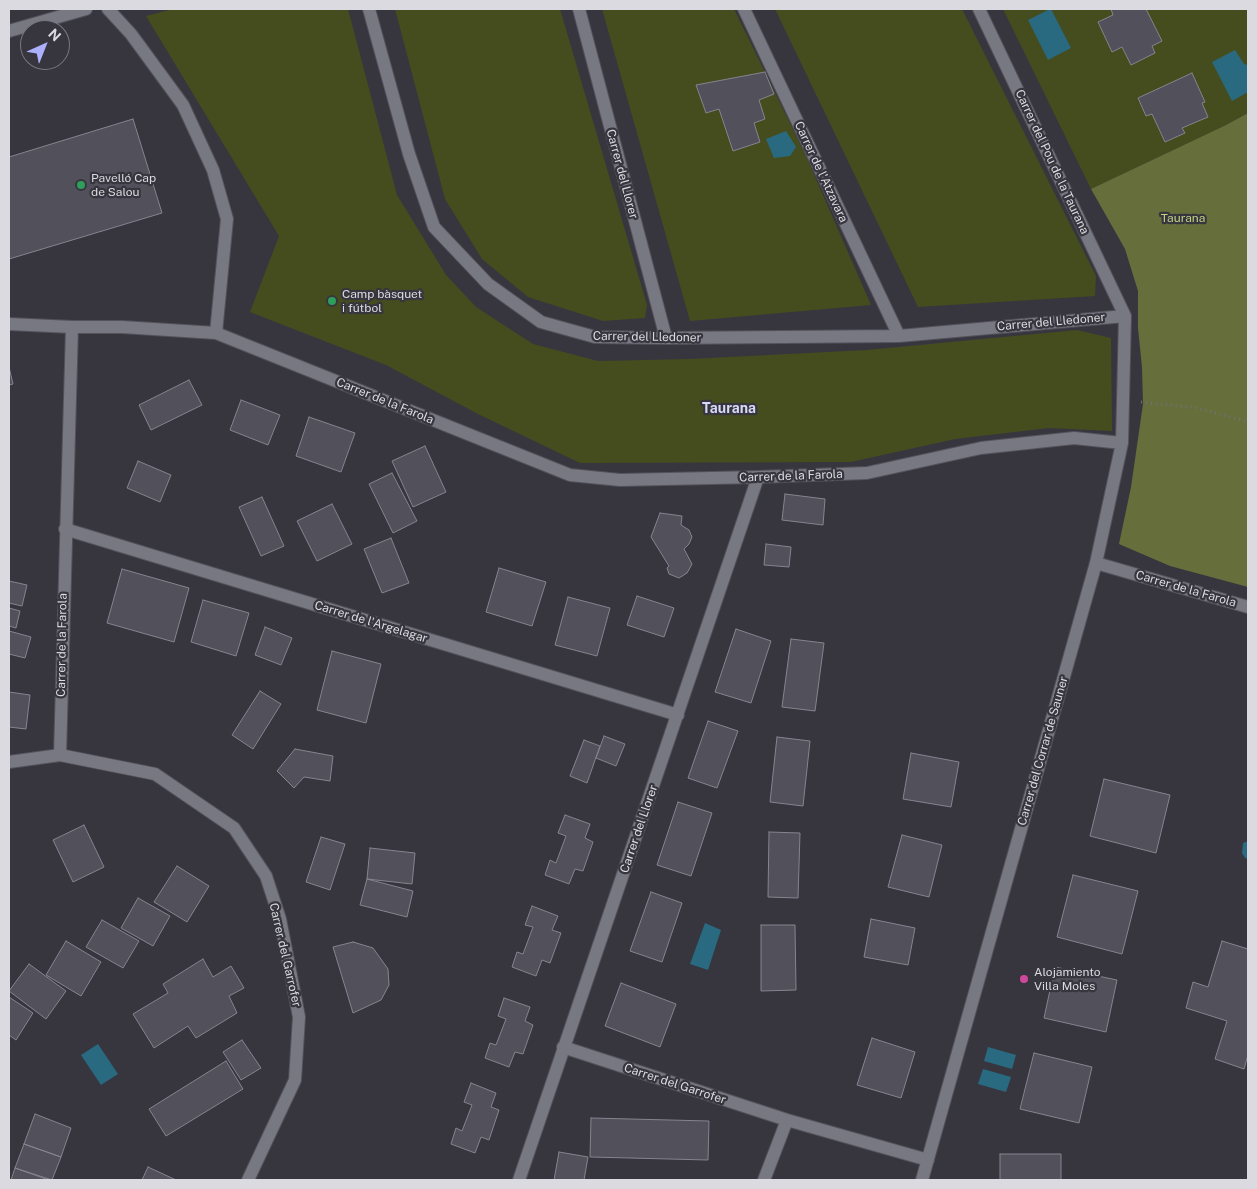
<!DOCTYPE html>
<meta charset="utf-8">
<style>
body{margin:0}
#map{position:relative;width:1257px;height:1189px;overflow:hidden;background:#37363f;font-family:"Public Sans",sans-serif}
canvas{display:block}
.frame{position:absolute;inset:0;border:10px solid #dbdae0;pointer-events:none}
.north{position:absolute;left:20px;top:20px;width:50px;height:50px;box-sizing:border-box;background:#37363f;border:1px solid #79787f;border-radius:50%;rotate:44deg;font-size:14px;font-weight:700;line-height:20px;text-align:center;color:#dbdae0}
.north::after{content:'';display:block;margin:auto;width:18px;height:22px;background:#acaffb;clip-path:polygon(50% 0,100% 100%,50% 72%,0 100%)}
</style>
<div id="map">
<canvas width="1257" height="1189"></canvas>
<div class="frame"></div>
<div class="north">N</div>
</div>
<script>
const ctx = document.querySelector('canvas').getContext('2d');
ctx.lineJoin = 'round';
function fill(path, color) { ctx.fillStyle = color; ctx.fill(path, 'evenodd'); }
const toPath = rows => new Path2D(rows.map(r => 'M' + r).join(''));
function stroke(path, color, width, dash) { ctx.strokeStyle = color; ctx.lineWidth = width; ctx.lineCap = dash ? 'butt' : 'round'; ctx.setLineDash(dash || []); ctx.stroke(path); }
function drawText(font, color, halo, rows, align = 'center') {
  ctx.font = font + ' "Public Sans",sans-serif'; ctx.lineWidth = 4.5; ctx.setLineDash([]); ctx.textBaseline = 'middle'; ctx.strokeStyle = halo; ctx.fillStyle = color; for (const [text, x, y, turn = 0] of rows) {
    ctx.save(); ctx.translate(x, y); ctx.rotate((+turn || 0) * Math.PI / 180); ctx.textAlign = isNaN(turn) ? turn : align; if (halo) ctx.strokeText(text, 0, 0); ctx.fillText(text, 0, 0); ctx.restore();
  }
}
fill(toPath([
 [173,9,348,9,397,195,446,275,476,307,533,344,598,361,691,359,867,350,1077,330,1111,338,1112,431,1049,428,955,439,851,462,580,463,478,414,386,365,250,312,279,236,146,16],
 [395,9,560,9,647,305,645,318,603,321,528,297,482,259,445,199],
 [602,9,734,9,806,156,871,305,690,321],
 [775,9,962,9,1096,276,1095,296,918,307],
 [1003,9,1248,9,1248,113,1226,125,1091,189]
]), '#454d1e');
fill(toPath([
 [1248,113,1248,587,1170,566,1119,544,1131,487,1143,404,1142,367,1138,328,1138,291,1125,249,1091,189,1226,125]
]), '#666f3b');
fill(toPath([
 [1050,9,1051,9,1071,48,1048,60,1028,20],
 [1235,50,1244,64,1248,65,1248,92,1232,101,1212,62],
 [786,131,796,147,790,156,774,158,766,139],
 [1248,841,1248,859,1245,858,1242,853,1243,843],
 [705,923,721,930,708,970,690,964],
 [98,1044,118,1074,101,1085,81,1055],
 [988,1047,1016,1055,1012,1069,984,1061],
 [983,1069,1011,1077,1006,1092,978,1084]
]), '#296a81');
const building = toPath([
 [1111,9,1146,9,1162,41,1152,46,1155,53,1131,65,1122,47,1112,52,1098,22,1113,15,1111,9],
 [765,72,774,94,759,100,765,119,754,123,760,142,733,151,719,109,706,113,696,85,765,72],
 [1192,73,1205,102,1202,103,1208,117,1182,128,1185,133,1165,142,1152,114,1146,116,1138,98,1192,73],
 [133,119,162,213,9,259,9,157,133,119],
 [9,367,13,384,9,385,9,367],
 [189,380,202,405,151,430,139,405,189,380],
 [241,400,280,415,268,445,230,430,241,400],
 [309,417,355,433,341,472,296,456,309,417],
 [425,446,446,492,413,507,392,461,425,446],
 [138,461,171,475,160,502,127,488,138,461],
 [392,473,417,521,393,533,369,484,392,473],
 [785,494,825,499,823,525,782,520,785,494],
 [262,497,284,546,261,556,239,507,262,497],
 [332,504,352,544,317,561,297,521,332,504],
 [660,513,682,516,681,525,689,530,692,537,689,544,684,549,692,564,687,573,679,578,669,574,667,568,669,566,651,537,660,513],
 [391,538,409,583,382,593,364,549,391,538],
 [766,544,791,547,789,567,764,565,766,544],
 [499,568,546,582,532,626,486,612,499,568],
 [122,569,189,588,174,642,107,623,122,569],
 [9,581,27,585,22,606,9,603,9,581],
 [637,596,674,608,664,637,627,625,637,596],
 [568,597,610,608,597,656,555,645,568,597],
 [203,600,249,613,236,656,191,642,203,600],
 [9,608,20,611,16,628,9,626,9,608],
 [265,627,292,638,281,665,255,655,265,627],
 [736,629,771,641,751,703,715,692,736,629],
 [9,631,31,637,25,658,9,654,9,631],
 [791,639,824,643,815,711,782,707,791,639],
 [332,651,381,664,366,723,317,710,332,651],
 [260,691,281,704,253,749,232,735,260,691],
 [9,692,30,695,26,729,9,727,9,692],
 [708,721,738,731,717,788,688,778,708,721],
 [604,736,625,744,616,766,596,758,604,736],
 [777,737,810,741,803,806,770,802,777,737],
 [584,740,600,746,587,783,570,776,584,740],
 [295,749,333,756,330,781,304,777,294,788,277,771,295,749],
 [911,753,959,762,951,807,903,799,911,753],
 [1104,779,1170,795,1156,853,1090,836,1104,779],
 [678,802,712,813,691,876,657,865,678,802],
 [565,815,590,824,585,838,593,842,583,871,575,869,569,884,545,875,550,860,556,863,566,836,558,833,565,815],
 [84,825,104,867,73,882,53,840,84,825],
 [769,832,800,833,798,898,768,897,769,832],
 [902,835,942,845,929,897,888,887,902,835],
 [321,837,345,844,330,890,306,882,321,837],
 [370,848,415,853,412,884,367,879,370,848],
 [177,866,209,886,187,922,154,902,177,866],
 [1073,875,1138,891,1122,954,1057,937,1073,875],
 [367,879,413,891,407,917,360,905,367,879],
 [651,892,682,903,662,962,630,951,651,892],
 [138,898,170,916,153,946,121,928,138,898],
 [532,906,558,916,552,930,561,933,550,963,542,960,536,976,512,967,517,952,523,954,533,927,525,925,532,906],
 [871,919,915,928,908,965,864,957,871,919],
 [102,920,139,941,123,968,86,947,102,920],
 [761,925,795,925,796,990,761,991,761,925],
 [66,941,101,962,81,996,46,975,66,941],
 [1222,941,1248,949,1248,1055,1244,1069,1215,1059,1227,1021,1186,1008,1193,982,1208,987,1222,941],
 [353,942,373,948,388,969,389,985,381,1000,353,1013,333,947,353,942],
 [203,959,213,977,231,966,244,988,229,996,237,1013,196,1038,188,1026,154,1048,133,1014,168,993,163,984,203,959],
 [29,964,66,991,46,1019,9,991,29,964],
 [1055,967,1117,980,1106,1032,1044,1018,1055,967],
 [621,983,676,1004,660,1047,605,1026,621,983],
 [9,997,33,1013,16,1040,9,1035,9,997],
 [504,998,530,1007,525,1021,533,1025,523,1054,515,1052,509,1067,485,1058,490,1043,496,1045,506,1019,498,1016,504,998],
 [872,1038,915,1052,901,1098,857,1085,872,1038],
 [242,1040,261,1068,241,1080,223,1052,242,1040],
 [1034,1053,1092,1067,1079,1123,1020,1109,1034,1053],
 [226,1061,243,1089,166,1136,149,1109,226,1061],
 [471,1083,496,1093,491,1107,499,1110,489,1140,481,1137,475,1153,451,1144,456,1128,462,1131,472,1105,464,1102,471,1083],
 [35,1114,71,1128,61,1157,24,1144,35,1114],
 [591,1118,709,1121,708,1160,590,1157,591,1118],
 [24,1144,61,1157,52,1180,15,1168,24,1144],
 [559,1152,588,1157,584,1180,554,1180,559,1152],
 [1000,1154,1061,1154,1061,1180,1000,1180,1000,1154],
 [148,1167,176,1180,142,1180,148,1167],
 [15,1168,49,1180,11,1180,15,1168]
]);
fill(building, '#51505b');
stroke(building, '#85848f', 1);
const lane = toPath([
 [108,9,131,34,183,105,213,170,227,219,216,333]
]);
const street = toPath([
 [369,9,409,154,434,227,488,284,541,322,595,337,666,338,899,336,1125,316],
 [579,9,666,338],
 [744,9,899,336],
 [9,31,86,9],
 [9,324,72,327],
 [65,529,678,715],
 [1096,563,1248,607],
 [60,755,72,327,122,327,216,333,570,475,620,480,758,477,867,473,981,448,1074,438,1122,443],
 [9,762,60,755,155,774,234,828,266,876,280,919,299,1017,295,1080,248,1180],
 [563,1047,787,1120,928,1160],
 [519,1180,758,477],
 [764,1180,787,1120],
 [922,1180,1096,563,1122,443,1125,316,979,9]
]);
stroke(lane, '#53525a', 14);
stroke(street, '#53525a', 14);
stroke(toPath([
 [1141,402,1198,408,1248,422]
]), '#706f77', 3, [1, 4]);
stroke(lane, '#787883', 12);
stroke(street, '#787883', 12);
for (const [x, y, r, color] of [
 [81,185,5,"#2e9e5b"],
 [332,301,5,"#2e9e5b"],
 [1024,979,5,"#d1479c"]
]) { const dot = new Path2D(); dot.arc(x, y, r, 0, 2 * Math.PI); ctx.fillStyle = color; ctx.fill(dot); stroke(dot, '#37363f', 2); }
drawText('12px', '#dbdae0', '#37363f', [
 ["Carrer del Pou de la Taurana",1052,162,65],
 ["Carrer de l'Atzavara",821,172,65],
 ["Carrer del Llorer",622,174,75],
 ["Carrer del Lledoner",1051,322,-5],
 ["Carrer del Lledoner",647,337,1],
 ["Carrer de la Farola",385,401,22],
 ["Carrer de la Farola",791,476,-2],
 ["Carrer de la Farola",1186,589,16],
 ["Carrer de l'Argelagar",371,622,17],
 ["Carrer de la Farola",62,645,-89],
 ["Carrer del Corrar de Sauner",1043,751,-74],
 ["Carrer del Llorer",639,829,-71],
 ["Carrer del Garrofer",285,955,77],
 ["Carrer del Garrofer",675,1084,18]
]);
drawText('12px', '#dbdae0', '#37363f', [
 ["Pavelló Cap",91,178],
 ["de Salou",91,192],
 ["Camp bàsquet",342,294],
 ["i fútbol",342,308],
 ["Alojamiento",1034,972],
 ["Villa Moles",1034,986]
], 'left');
drawText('12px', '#c3d282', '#37363f', [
 ["Taurana",1183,218]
]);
drawText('bold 14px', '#d7daf7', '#37363f', [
 ["Taurana",729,409]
]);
</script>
